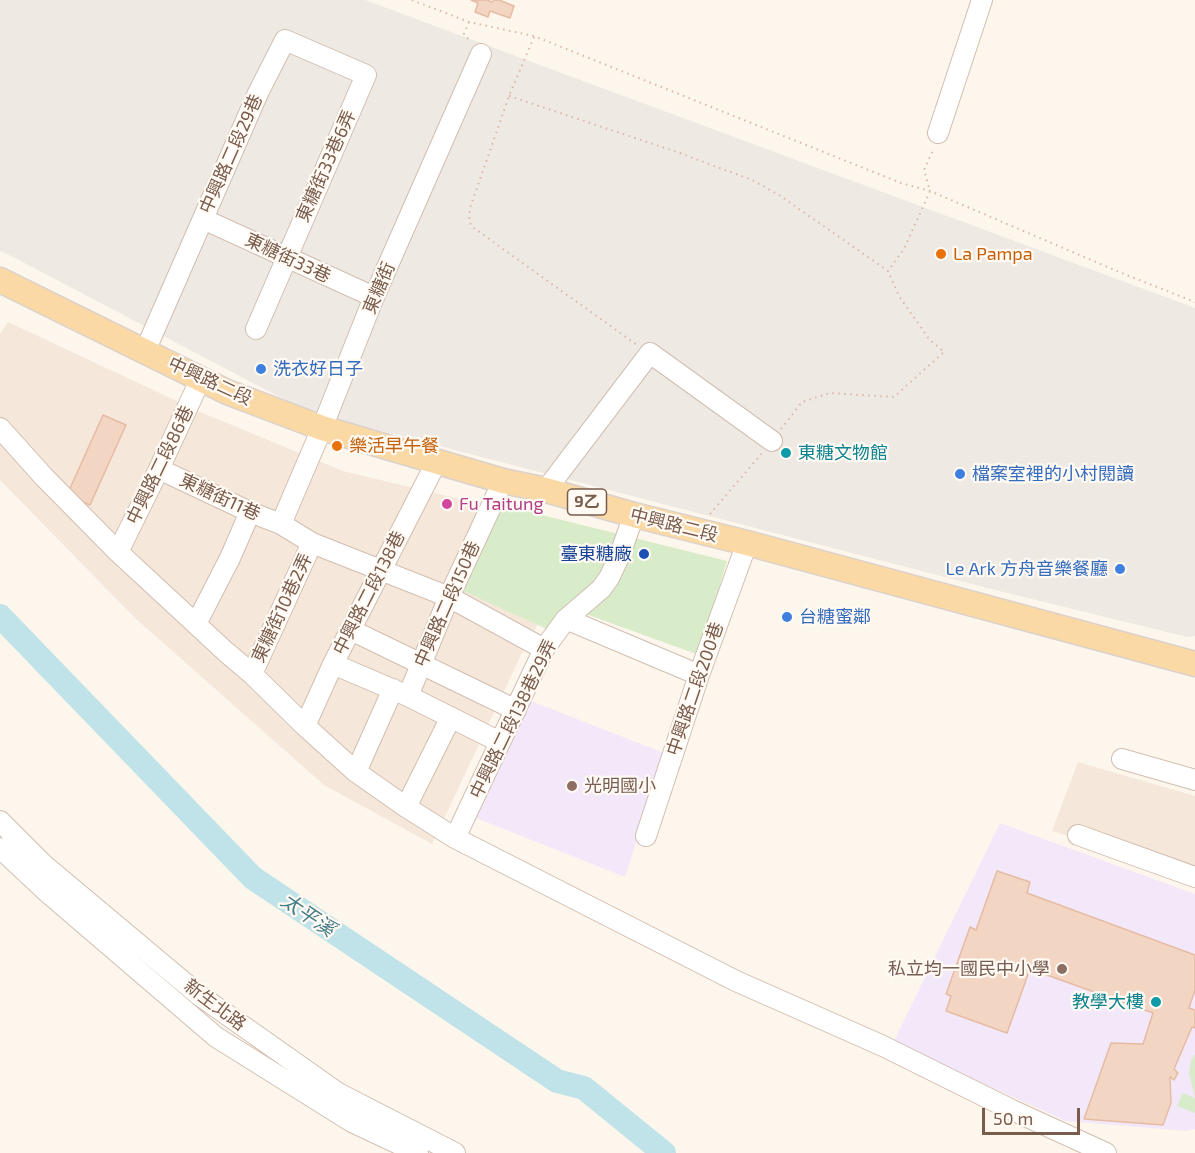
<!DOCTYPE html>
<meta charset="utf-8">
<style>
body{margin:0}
#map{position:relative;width:1195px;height:1153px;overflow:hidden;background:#fdf6ec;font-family:"Exo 2",sans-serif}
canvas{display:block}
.scale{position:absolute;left:982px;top:1108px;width:98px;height:27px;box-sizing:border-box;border:3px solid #7a5c4d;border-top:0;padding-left:8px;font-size:18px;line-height:21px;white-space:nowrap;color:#7a5c4d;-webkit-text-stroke:4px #fffaf3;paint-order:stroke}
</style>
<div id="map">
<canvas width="1195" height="1153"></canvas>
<div class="scale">50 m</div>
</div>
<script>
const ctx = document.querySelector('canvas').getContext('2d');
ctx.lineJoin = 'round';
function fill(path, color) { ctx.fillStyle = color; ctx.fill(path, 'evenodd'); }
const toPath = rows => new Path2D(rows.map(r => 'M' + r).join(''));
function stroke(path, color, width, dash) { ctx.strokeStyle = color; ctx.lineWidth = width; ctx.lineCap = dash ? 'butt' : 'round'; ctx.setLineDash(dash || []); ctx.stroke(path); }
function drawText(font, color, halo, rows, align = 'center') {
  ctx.font = font + ' "Exo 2","Noto Sans TC",sans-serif'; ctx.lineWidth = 4.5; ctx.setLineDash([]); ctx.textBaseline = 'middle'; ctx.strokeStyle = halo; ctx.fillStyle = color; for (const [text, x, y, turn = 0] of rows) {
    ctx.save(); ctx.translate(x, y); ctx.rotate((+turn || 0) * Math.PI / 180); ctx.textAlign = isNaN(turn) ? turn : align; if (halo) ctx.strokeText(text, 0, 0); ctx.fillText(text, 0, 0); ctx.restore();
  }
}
fill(toPath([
 [8,322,198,411,343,471,589,530,522,653,432,844,324,785,135,618,0,480,0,334],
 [1078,762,1195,796,1195,876,1052,831]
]), '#f5e8da');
fill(toPath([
 [0,0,365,0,1195,308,1195,636,1187,637,987,588,308,412,15,258,0,251]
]), '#efe9e4');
fill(toPath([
 [531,701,664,753,625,877,476,818],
 [1000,823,1195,894,1195,1129,1186,1131,1066,1121,893,1043]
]), '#f3e8fa');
fill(toPath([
 [498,504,727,561,699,655,569,608,549,630,463,591],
 [1195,1054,1195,1097,1189,1074,1191,1060],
 [1183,1093,1195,1098,1195,1113,1177,1106]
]), '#d8ecc9');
stroke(toPath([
 [0,616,253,878,557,1081,584,1088,664,1153]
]), '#bfe3e8', 24);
const building = toPath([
 [471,0,487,0,492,2,494,0,499,0,514,6,510,18,490,11,488,17,475,12,478,3,471,0],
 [103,415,126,425,90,505,67,495,103,415],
 [997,871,1030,882,1027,893,1195,955,1195,990,1189,1008,1195,1010,1195,1028,1192,1027,1174,1069,1178,1073,1174,1080,1170,1077,1171,1103,1163,1125,1084,1119,1111,1043,1143,1044,1153,1013,1030,969,1007,1033,946,1011,951,996,946,994,970,927,976,930,997,871]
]);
fill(building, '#f3d5c3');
stroke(building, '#e6bba3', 1.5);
const minor = toPath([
 [938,133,982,0],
 [203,219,374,297],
 [145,351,258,93,285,40,366,75,256,329],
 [0,428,44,477,118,552,226,652,252,674,305,726,356,772,406,807,455,838,736,981,883,1046,1012,1110,1106,1153],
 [159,469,250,512,281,524,312,543,449,597,544,649],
 [546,490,650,353,772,441],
 [281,524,322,428,374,297,481,54],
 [118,552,159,469,201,378],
 [566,619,699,675],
 [196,624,230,558,250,512],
 [351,630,516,710],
 [333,664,408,696,500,742],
 [252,674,312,543],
 [408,696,449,597,503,481],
 [305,726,333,664,437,461],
 [1122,759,1195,780],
 [356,772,393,689],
 [406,807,451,717],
 [0,821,44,865,199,995,338,1093,455,1153],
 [1078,835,1195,877],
 [646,836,699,675,747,543],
 [455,838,544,649,566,619,601,589,609,578,619,557,634,515],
 [0,848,48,893,216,1037,352,1122,418,1153]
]);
const major = toPath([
 [0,280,227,392,322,428,503,481,546,490,634,515,747,543,1195,664]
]);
stroke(minor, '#d1beb0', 22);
stroke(major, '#dad1cd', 27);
stroke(toPath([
 [412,0,469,22,534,36,901,183,930,191,1124,274,1195,302],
 [469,22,464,34,471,42],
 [534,37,509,96,470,208,469,217,471,226,637,345],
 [509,96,677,152,752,180,779,195,888,271,904,249,930,191,924,170,934,148],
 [781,429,802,402,830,393,894,397,944,352,929,339,899,296,888,271],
 [710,514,763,452]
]), '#d9b8a5', 2, [1.5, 4.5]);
stroke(minor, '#fff', 20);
stroke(major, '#fbd9a5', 24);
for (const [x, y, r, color] of [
 [941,254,6,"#e8710a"],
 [261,369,6,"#3f7fe0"],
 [337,446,6,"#e8710a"],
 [786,453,6,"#0f9aa8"],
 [960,474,6,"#3f7fe0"],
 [447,504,6,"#d1479c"],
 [644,554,6,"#1a4fb4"],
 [1120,569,6,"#3f7fe0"],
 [787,617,6,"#3f7fe0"],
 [572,786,6,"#8d6e63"],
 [1062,969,6,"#8d6e63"],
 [1156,1002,6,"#0f9aa8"]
]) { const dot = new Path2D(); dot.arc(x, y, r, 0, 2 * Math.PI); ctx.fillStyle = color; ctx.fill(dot); stroke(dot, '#fffaf3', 2); }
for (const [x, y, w] of [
 [587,502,39]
]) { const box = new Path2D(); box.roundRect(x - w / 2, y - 13, w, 26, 4.5); ctx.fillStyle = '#fffaf3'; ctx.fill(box); stroke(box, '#7a5c4d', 1.5); }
drawText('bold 16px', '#7a5c4d', null, [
 ["9乙",587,502]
]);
drawText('18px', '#7a5c4d', '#fffaf3', [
 ["中興路二段29巷",231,154,-66],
 ["東糖街33巷6弄",326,166,-66],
 ["東糖街33巷",288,258,25],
 ["東糖街",379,288,-67],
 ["中興路二段",210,381,25],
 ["中興路二段86巷",160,465,-64],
 ["東糖街11巷",220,497,25],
 ["中興路二段",674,525,14],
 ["中興路二段138巷",369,593,-63],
 ["中興路二段150巷",447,604,-66],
 ["東糖街10巷2弄",282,608,-65],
 ["中興路二段200巷",695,689,-71],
 ["中興路二段138巷29弄",513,719,-64],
 ["新生北路",215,1005,37]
]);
drawText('18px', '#c56008', '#fffaf3', [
 ["La Pampa",953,254],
 ["樂活早午餐",349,446]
], 'left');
drawText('18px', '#366cbe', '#fffaf3', [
 ["洗衣好日子",273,369],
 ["檔案室裡的小村閱讀",972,474],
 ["Le Ark 方舟音樂餐廳",1108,569,"right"],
 ["台糖蜜鄰",799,617]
], 'left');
drawText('18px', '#0d838f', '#fffaf3', [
 ["東糖文物館",798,453],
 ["教學大樓",1144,1002,"right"]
], 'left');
drawText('18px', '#b23c85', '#fffaf3', [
 ["Fu Taitung",459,504]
], 'left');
drawText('18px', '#164399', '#fffaf3', [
 ["臺東糖廠",632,554]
], 'right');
drawText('18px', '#785e54', '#fffaf3', [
 ["光明國小",584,786],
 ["私立均一國民中小學",1050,969,"right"]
], 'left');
drawText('italic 20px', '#437c86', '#fffaf3', [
 ["太平溪",308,915,34]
]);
</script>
